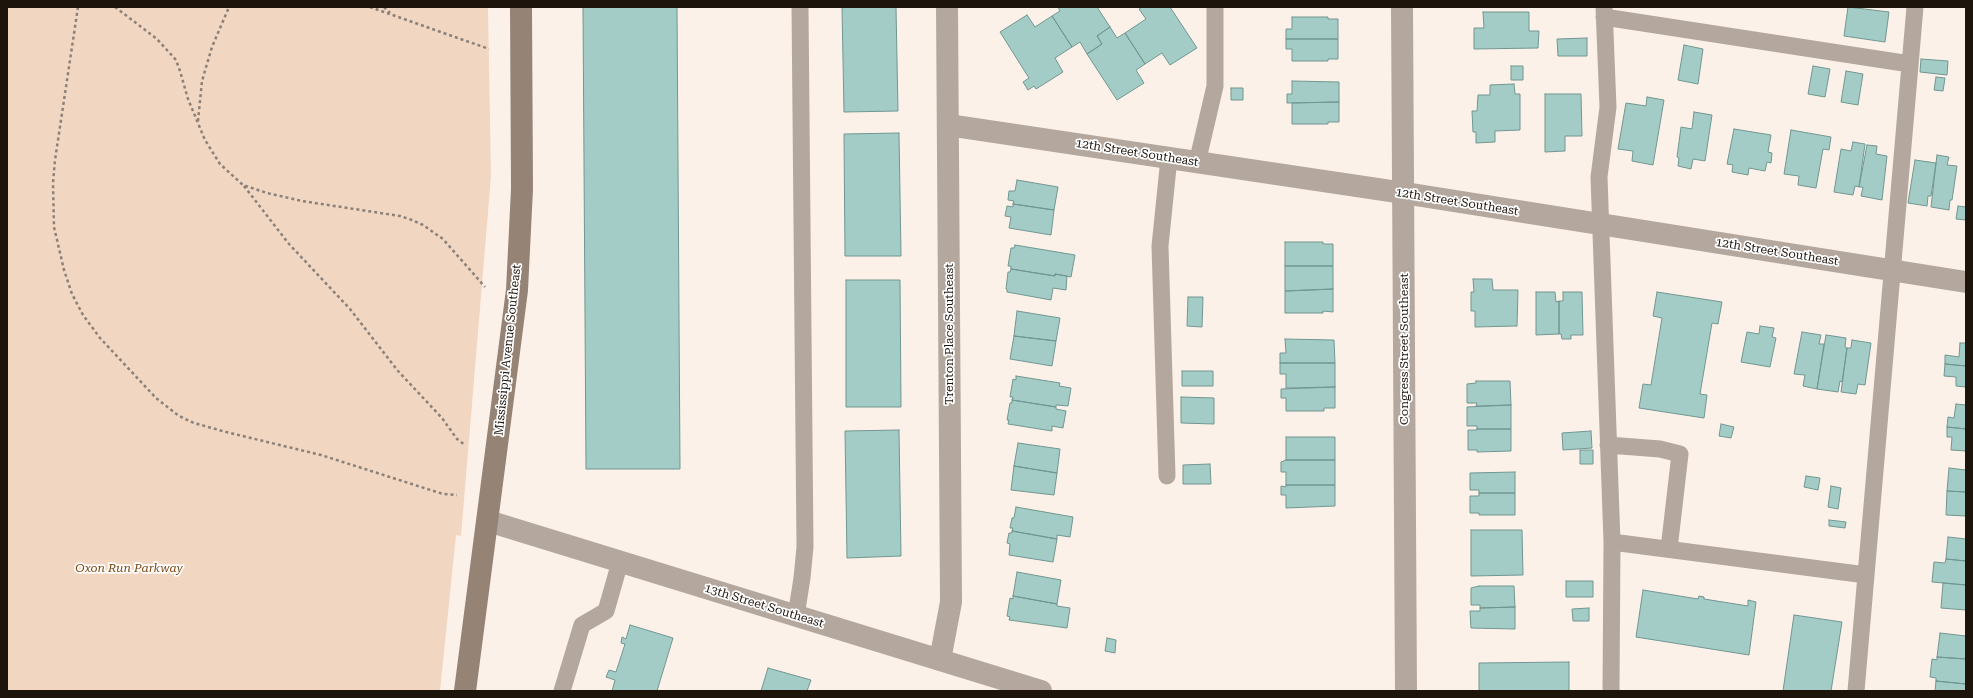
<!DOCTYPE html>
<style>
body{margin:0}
#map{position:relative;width:1973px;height:698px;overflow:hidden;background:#fcf1e8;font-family:"Roboto Serif",serif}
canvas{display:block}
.frame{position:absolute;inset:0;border:8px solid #1d140c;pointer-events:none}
</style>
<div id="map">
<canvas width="1973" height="698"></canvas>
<div class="frame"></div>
</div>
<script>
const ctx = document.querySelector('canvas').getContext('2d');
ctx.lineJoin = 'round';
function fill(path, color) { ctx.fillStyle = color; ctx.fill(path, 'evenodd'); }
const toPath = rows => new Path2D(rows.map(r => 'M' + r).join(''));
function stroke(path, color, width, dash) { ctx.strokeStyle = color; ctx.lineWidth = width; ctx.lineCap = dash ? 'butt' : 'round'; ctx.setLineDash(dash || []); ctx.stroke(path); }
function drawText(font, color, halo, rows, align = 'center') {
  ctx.font = font + ' "Roboto Serif",serif'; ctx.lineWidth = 3.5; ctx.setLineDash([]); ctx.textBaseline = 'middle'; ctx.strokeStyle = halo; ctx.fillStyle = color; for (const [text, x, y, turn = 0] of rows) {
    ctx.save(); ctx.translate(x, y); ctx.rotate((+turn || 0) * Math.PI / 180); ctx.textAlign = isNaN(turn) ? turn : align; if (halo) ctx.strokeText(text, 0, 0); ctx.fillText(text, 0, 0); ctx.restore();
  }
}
fill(toPath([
 [7,7,488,7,491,176,461,536,456,535,440,691,7,691]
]), '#f1d6c1');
const building = toPath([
 [583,7,677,7,680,469,586,469,583,7],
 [842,7,896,7,898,111,844,112,842,7],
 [1058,7,1097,7,1110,27,1097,36,1102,44,1087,54,1080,42,1072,47,1052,16,1060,11,1058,7],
 [1142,7,1170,7,1197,48,1170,65,1162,53,1145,64,1125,33,1146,19,1139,9,1142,7],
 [1848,7,1889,12,1885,42,1844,36,1848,7],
 [1483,12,1529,12,1529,31,1539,31,1538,48,1474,49,1474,28,1484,28,1483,12],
 [1027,15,1035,27,1052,16,1072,47,1055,58,1063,72,1036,89,1034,86,1028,90,1023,82,1029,78,1000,32,1027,15],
 [1292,17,1328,17,1328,19,1338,19,1338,39,1286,39,1286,29,1292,29,1292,17],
 [1110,27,1117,38,1125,33,1145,64,1136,70,1144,83,1117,100,1087,54,1102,44,1097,36,1110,27],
 [1587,38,1587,56,1558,56,1557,39,1587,38],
 [1286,39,1338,39,1338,59,1328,59,1328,61,1292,61,1292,49,1286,49,1286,39],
 [1684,45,1703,49,1698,84,1678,80,1684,45],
 [1921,59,1948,61,1947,75,1920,72,1921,59],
 [1511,66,1523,66,1523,80,1511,80,1511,66],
 [1813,66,1830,69,1825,97,1808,94,1813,66],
 [1846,71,1863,74,1858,105,1841,102,1846,71],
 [1936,77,1945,78,1943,91,1934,90,1936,77],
 [1292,81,1339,82,1339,102,1287,103,1287,94,1292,94,1292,81],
 [1514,84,1515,94,1520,94,1520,130,1495,131,1495,142,1476,143,1476,132,1473,132,1472,111,1477,111,1478,95,1490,95,1490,85,1514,84],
 [1231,88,1243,88,1243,100,1231,100,1231,88],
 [1545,94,1581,94,1582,136,1565,136,1565,151,1545,152,1545,94],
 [1647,97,1664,100,1653,165,1632,161,1633,151,1618,149,1626,103,1646,106,1647,97],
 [1339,102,1339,122,1328,122,1328,124,1292,124,1292,103,1339,102],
 [1694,112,1712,115,1705,161,1693,159,1691,169,1678,166,1679,158,1677,157,1681,127,1692,129,1694,112],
 [1734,129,1771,135,1768,152,1772,153,1771,163,1767,162,1765,171,1749,168,1748,175,1732,172,1733,165,1727,164,1734,129],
 [1791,130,1831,137,1829,150,1823,149,1816,188,1798,185,1799,176,1784,174,1791,130],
 [899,133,901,256,845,256,844,134,899,133],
 [1853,142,1865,144,1859,187,1855,186,1853,195,1834,192,1841,149,1851,151,1853,142],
 [1867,145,1877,146,1876,154,1887,156,1882,200,1861,196,1863,187,1859,187,1867,145],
 [1937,155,1949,157,1947,165,1957,166,1952,200,1950,200,1949,210,1931,207,1937,155],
 [1915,160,1936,163,1931,196,1928,196,1927,206,1908,203,1915,160],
 [1017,180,1058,187,1054,210,1013,204,1014,201,1008,200,1009,191,1015,191,1017,180],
 [1013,204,1054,210,1051,235,1009,228,1011,217,1005,216,1007,206,1013,207,1013,204],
 [1958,206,1966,207,1966,220,1956,219,1958,206],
 [1285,242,1323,242,1323,244,1333,244,1333,266,1285,266,1285,242],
 [1015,245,1075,255,1071,277,1055,274,1055,276,1011,269,1011,266,1008,266,1011,248,1014,248,1015,245],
 [1285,266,1333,266,1333,289,1285,291,1285,266],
 [1011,269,1055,276,1055,274,1067,276,1066,290,1053,288,1051,300,1007,292,1007,289,1006,289,1008,272,1010,272,1011,269],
 [1473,279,1492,279,1493,290,1518,290,1517,326,1475,327,1475,311,1471,311,1471,292,1474,292,1473,279],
 [846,280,900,280,901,407,846,407,846,280],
 [1333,289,1333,312,1323,311,1323,313,1285,313,1285,291,1333,289],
 [1536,292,1555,292,1556,302,1559,301,1559,334,1536,335,1536,292],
 [1563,292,1582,292,1583,335,1571,335,1571,339,1562,339,1561,334,1559,334,1559,301,1563,301,1563,292],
 [1657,292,1722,302,1718,324,1712,323,1700,394,1707,395,1704,418,1639,408,1643,384,1651,385,1662,318,1653,316,1657,292],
 [1188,297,1203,297,1202,327,1187,326,1188,297],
 [1017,311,1060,318,1056,341,1014,336,1017,311],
 [1760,326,1774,328,1772,337,1776,338,1770,367,1741,362,1747,332,1759,334,1760,326],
 [1802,332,1821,335,1819,344,1824,344,1817,389,1803,386,1805,375,1794,374,1802,332],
 [1826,335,1846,338,1845,347,1847,348,1842,382,1840,381,1838,392,1817,389,1826,335],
 [1014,336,1056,341,1052,366,1010,359,1014,336],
 [1285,339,1334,340,1335,363,1280,363,1280,353,1286,353,1285,339],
 [1852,340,1871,343,1865,385,1858,384,1856,394,1841,392,1847,348,1851,348,1852,340],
 [1960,343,1966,343,1966,366,1945,364,1945,355,1959,357,1960,343],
 [1280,363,1335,363,1335,387,1286,388,1286,374,1280,374,1280,363],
 [1945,364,1966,366,1966,387,1956,386,1956,377,1944,376,1945,364],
 [1182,371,1213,371,1213,386,1182,386,1182,371],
 [1016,376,1060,383,1059,386,1071,388,1068,406,1056,405,1056,407,1012,400,1013,397,1010,397,1013,379,1016,380,1016,376],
 [1476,381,1510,381,1511,405,1476,406,1477,403,1467,403,1467,384,1476,383,1476,381],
 [1335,387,1335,408,1324,408,1324,411,1286,411,1286,398,1281,398,1281,389,1335,387],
 [1181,397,1214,398,1214,424,1181,423,1181,397],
 [1012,400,1056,407,1056,409,1066,411,1063,428,1052,426,1052,431,1008,424,1009,420,1007,420,1010,403,1012,403,1012,400],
 [1956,404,1966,405,1966,429,1947,427,1948,417,1954,418,1956,404],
 [1511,405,1511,429,1477,429,1477,426,1467,426,1467,407,1511,405],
 [1721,424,1734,427,1731,438,1719,436,1721,424],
 [1947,427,1966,429,1966,451,1951,450,1952,437,1947,437,1947,427],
 [1477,429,1511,429,1511,451,1477,452,1477,450,1468,450,1468,430,1477,430,1477,429],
 [899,430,901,556,847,558,845,431,899,430],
 [1591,431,1592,448,1563,450,1562,433,1591,431],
 [1286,437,1335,437,1335,460,1286,460,1286,437],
 [1018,443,1060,449,1057,473,1014,466,1018,443],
 [1580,450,1593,450,1593,464,1580,464,1580,450],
 [1286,460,1335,460,1335,485,1286,485,1286,472,1281,472,1281,462,1286,460],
 [1210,464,1211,484,1183,484,1183,465,1210,464],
 [1014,466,1057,473,1054,495,1011,490,1014,466],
 [1949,468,1966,470,1966,492,1947,491,1949,468],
 [1515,472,1515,493,1479,493,1479,490,1470,490,1470,473,1515,472],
 [1806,476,1820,478,1818,490,1804,487,1806,476],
 [1286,485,1335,485,1335,506,1286,508,1286,495,1281,495,1281,486,1286,487,1286,485],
 [1831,486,1841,488,1838,509,1828,507,1831,486],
 [1947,491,1966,492,1966,516,1946,515,1947,491],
 [1479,493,1515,493,1515,515,1479,515,1479,513,1470,513,1470,496,1479,496,1479,493],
 [1016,507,1073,517,1070,537,1057,535,1057,539,1012,531,1013,528,1010,528,1012,518,1014,518,1016,507],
 [1829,520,1846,522,1845,528,1829,526,1829,520],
 [1471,530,1522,530,1523,575,1471,576,1471,530],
 [1012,531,1057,539,1053,562,1009,555,1010,544,1007,543,1009,533,1012,533,1012,531],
 [1948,537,1966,539,1966,561,1946,559,1948,537],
 [1946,559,1966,561,1966,585,1932,582,1934,562,1945,563,1946,559],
 [1017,572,1061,580,1057,604,1013,596,1017,572],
 [1566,581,1593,581,1593,597,1566,597,1566,581],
 [1943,583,1966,585,1966,610,1941,608,1943,583],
 [1479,586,1514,586,1515,607,1480,608,1480,605,1471,605,1471,588,1479,586],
 [1643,590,1698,599,1699,596,1704,597,1704,599,1748,606,1748,600,1756,602,1749,655,1636,637,1643,590],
 [1013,596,1057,604,1057,606,1070,608,1067,628,1009,620,1010,617,1007,616,1010,598,1013,599,1013,596],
 [1515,607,1515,629,1471,628,1470,611,1480,611,1480,608,1515,607],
 [1589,608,1589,621,1573,621,1572,609,1589,608],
 [1794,615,1842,622,1831,691,1783,691,1794,615],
 [630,625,673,638,657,691,612,691,615,680,606,677,609,670,616,672,625,644,621,643,622,637,626,639,630,625],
 [1940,633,1966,636,1966,659,1937,657,1940,633],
 [1107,638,1116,640,1115,653,1105,651,1107,638],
 [1937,657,1966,659,1966,684,1936,681,1936,678,1930,677,1932,659,1937,660,1937,657],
 [1569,662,1569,691,1479,691,1479,663,1569,662],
 [768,668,811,680,807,691,761,691,768,668],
 [1936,681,1966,684,1966,691,1935,691,1936,681]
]);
fill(building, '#a4ccc7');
stroke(building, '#709691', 1);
stroke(toPath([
 [78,7,55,160,53,183,54,227,64,270,72,294,83,315,100,338,156,398,179,416,194,423,226,432,321,455,443,494,457,495],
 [115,7,157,39,176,60,180,71,188,99,205,140,220,164,243,185,267,193,302,201,400,216,412,220,423,225,443,239,485,287],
 [370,7,489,49],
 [384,7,390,13],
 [198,121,202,81,212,47,229,7],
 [244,186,289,244,350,309,398,371,442,418,457,439,465,445]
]), '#8b8179', 2.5, [3, 3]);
stroke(toPath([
 [1604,7,1608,107,1599,177,1612,542,1611,691],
 [1604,17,1910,64],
 [1197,163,1215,86,1215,7],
 [1608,445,1660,449,1680,454,1669,549],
 [1167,476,1160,246,1169,158],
 [1612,542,1866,575],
 [796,616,802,578,805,547,800,7],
 [562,691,582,625,606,611,620,562],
 [1856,691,1915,7]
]), '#b4a89e', 17);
stroke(toPath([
 [1402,7,1406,691],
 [948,125,1404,193,1966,282],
 [488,521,1041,691],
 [940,660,951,602,947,7]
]), '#b4a89e', 22);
stroke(toPath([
 [465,691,517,290,522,189,521,7]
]), '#958376', 22);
drawText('12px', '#1d140c', '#fff', [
 ["12th Street Southeast",1137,153,9],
 ["12th Street Southeast",1457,202,9],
 ["12th Street Southeast",1777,252,9],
 ["Trenton Place Southeast",949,334,-90],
 ["Congress Street Southeast",1404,349,-90],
 ["Mississippi Avenue Southeast",508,350,-84],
 ["13th Street Southeast",764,606,17]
]);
drawText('italic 12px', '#7b460f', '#fff', [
 ["Oxon Run Parkway",129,568]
]);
</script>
